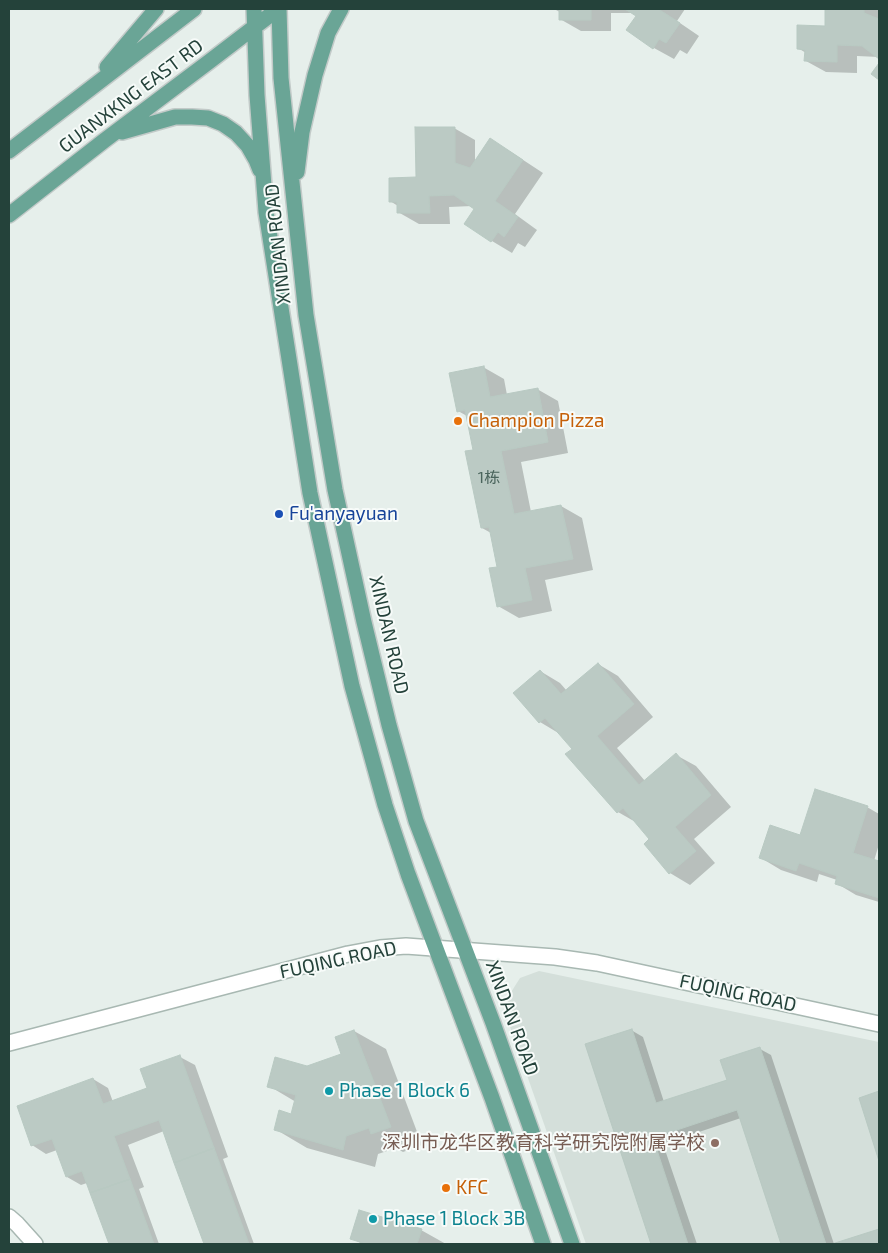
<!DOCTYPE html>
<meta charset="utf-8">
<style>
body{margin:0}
#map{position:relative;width:888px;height:1253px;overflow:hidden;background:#e6efeb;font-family:"Exo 2",sans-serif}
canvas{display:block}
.frame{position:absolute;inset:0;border:10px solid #24423a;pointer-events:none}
</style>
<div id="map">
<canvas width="888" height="1253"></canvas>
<div class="frame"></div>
</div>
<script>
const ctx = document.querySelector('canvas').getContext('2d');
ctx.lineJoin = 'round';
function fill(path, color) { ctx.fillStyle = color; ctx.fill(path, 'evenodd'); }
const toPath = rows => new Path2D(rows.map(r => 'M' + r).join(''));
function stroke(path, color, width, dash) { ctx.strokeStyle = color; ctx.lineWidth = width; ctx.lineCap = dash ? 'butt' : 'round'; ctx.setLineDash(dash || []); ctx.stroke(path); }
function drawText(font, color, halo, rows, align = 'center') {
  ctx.font = font + ' "Exo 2","Noto Sans SC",sans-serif'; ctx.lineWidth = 4; ctx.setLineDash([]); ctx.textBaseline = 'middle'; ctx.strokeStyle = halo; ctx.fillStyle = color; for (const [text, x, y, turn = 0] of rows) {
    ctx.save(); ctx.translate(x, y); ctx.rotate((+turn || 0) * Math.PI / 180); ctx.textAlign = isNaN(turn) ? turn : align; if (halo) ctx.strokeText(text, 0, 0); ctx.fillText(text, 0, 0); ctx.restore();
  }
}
fill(toPath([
 [539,971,879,1042,879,1244,586,1244,508,1021,508,997,520,978]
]), '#d4dfda');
fill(toPath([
 [554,9,685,9,677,21,699,36,687,54,680,50,674,59,654,48,637,15,634,13,611,13,611,31,581,31,560,19,560,12],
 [826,9,879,9,879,57,857,56,857,73,826,72,806,61,806,53,798,48,826,27],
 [454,128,475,140,475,163,491,140,511,152,543,173,515,214,537,230,525,247,518,243,512,253,492,241,466,223,476,209,472,206,449,207,450,224,419,224,398,212,398,206,390,201,417,179],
 [483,367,504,379,507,395,537,389,558,401,568,453,521,462,531,512,561,506,582,518,593,570,545,580,552,611,519,618,498,606,499,568,491,533,482,528,475,450,467,416,458,411],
 [598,664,618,676,653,717,617,748,645,781,676,755,696,766,731,807,694,839,715,863,690,885,670,873,645,844,651,839,639,824,618,812,567,754,573,749,560,734,540,722,540,671,560,683,567,691],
 [867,807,879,814,879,844,874,861,879,863,879,902,856,895,836,883,837,880,819,874,817,882,781,870,761,858,801,837],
 [631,1030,643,1037,664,1102,728,1080,760,1049,771,1055,834,1244,782,1244,741,1118,663,1144,697,1244,652,1244,586,1045],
 [354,1031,386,1049,422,1145,403,1152,396,1148,378,1154,375,1167,307,1148,275,1129,292,1115,296,1102,269,1086,308,1068,343,1055],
 [180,1057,195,1065,228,1157,223,1159,254,1244,205,1244,164,1131,128,1145,144,1187,139,1189,159,1244,110,1244,87,1183,81,1185,67,1177,57,1150,46,1154,32,1145,93,1079,108,1088,113,1102,148,1088],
 [879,1093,879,1157,860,1099],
 [421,1230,446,1244,362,1244,352,1238],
 [879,1230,879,1244,836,1244]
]), '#0003');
const building = toPath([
 [559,9,591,9,591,20,559,20,559,9],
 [625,9,658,9,680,23,666,43,659,39,653,49,626,30,636,16,625,9],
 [825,9,864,9,864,13,879,19,879,59,862,46,837,45,837,62,804,61,805,50,797,49,797,25,825,26,825,9],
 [879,63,879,80,871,74,879,63],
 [415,127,455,127,455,163,470,168,490,138,523,160,495,201,518,217,504,237,498,232,491,242,464,224,474,209,454,195,429,196,430,213,397,213,397,202,389,202,389,178,416,177,415,127],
 [484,366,490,397,538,388,548,442,501,451,514,514,561,505,573,559,525,568,532,600,497,607,489,568,497,567,489,527,481,528,465,451,473,450,465,410,457,412,449,373,484,366],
 [598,663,634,704,597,736,639,785,676,753,711,795,675,827,696,851,669,874,644,844,649,839,623,808,617,813,565,754,572,749,545,718,539,723,513,693,540,670,561,694,598,663],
 [815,789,868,806,853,853,879,861,879,898,835,884,837,876,799,863,796,871,759,858,770,825,800,835,815,789],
 [632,1029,656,1103,727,1080,720,1060,760,1047,826,1244,781,1244,737,1110,653,1138,688,1244,651,1244,585,1044,632,1029],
 [354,1030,391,1127,371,1134,369,1128,346,1136,343,1150,274,1130,279,1110,291,1114,296,1095,267,1087,275,1057,307,1066,341,1054,335,1037,354,1030],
 [180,1055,214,1148,174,1163,159,1120,114,1136,130,1179,90,1193,82,1171,66,1177,52,1139,31,1146,17,1106,93,1078,103,1104,147,1088,140,1069,180,1055],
 [879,1091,879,1161,859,1098,879,1091],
 [214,1148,249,1244,204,1244,174,1163,214,1148],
 [130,1179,154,1244,109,1244,90,1193,130,1179],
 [359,1210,422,1229,417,1244,362,1244,363,1243,350,1239,359,1210],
 [879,1229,879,1244,832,1244,879,1229]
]);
fill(building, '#bbcac4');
stroke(building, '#b8c9c2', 1);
const minor = toPath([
 [9,1043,348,954,380,948,406,946,555,957,597,963,879,1024],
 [9,1217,17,1224,35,1244]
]);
const major = toPath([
 [254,9,257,95,266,212,310,493,352,686,385,805,408,874,492,1098,543,1244],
 [279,9,281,78,306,315,335,490,364,622,389,725,416,821,493,1023,572,1244],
 [107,67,156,9],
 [122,132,175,117,192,117,208,118,223,124,236,133,248,146,256,160,260,170],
 [9,151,194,9],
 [297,172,302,132,315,75,328,33,341,9],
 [9,215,105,140,210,61,278,9]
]);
stroke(minor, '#a8b8b2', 18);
stroke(major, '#c2cac8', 18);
stroke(minor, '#fff', 15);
stroke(major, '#6aa596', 15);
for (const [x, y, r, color] of [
 [458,421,5,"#e8710a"],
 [279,514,5,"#1a4fb4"],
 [329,1091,5,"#0f9aa8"],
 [715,1143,5,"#8d6e63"],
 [446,1188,5,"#e8710a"],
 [373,1219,5,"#0f9aa8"]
]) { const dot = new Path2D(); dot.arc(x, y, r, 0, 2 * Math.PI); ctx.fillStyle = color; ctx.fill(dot); stroke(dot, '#f7fbf9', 2); }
drawText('16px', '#4a645c', null, [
 ["1栋",489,478]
]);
drawText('19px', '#24423a', '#f7fbf9', [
 ["GUANXKNG EAST RD",131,96,-37],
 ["XINDAN ROAD",278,244,-96],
 ["XINDAN ROAD",389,635,77],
 ["FUQING ROAD",338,960,-12],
 ["FUQING ROAD",738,993,12],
 ["XINDAN ROAD",512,1018,70]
]);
drawText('19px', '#c56008', '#f7fbf9', [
 ["Champion Pizza",468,421],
 ["KFC",456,1188]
], 'left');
drawText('19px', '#164399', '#f7fbf9', [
 ["Fu'anyayuan",289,514]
], 'left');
drawText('19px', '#0d838f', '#f7fbf9', [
 ["Phase 1 Block 6",339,1091],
 ["Phase 1 Block 3B",383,1219]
], 'left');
drawText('19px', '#785e54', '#f7fbf9', [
 ["深圳市龙华区教育科学研究院附属学校",705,1143]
], 'right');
</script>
